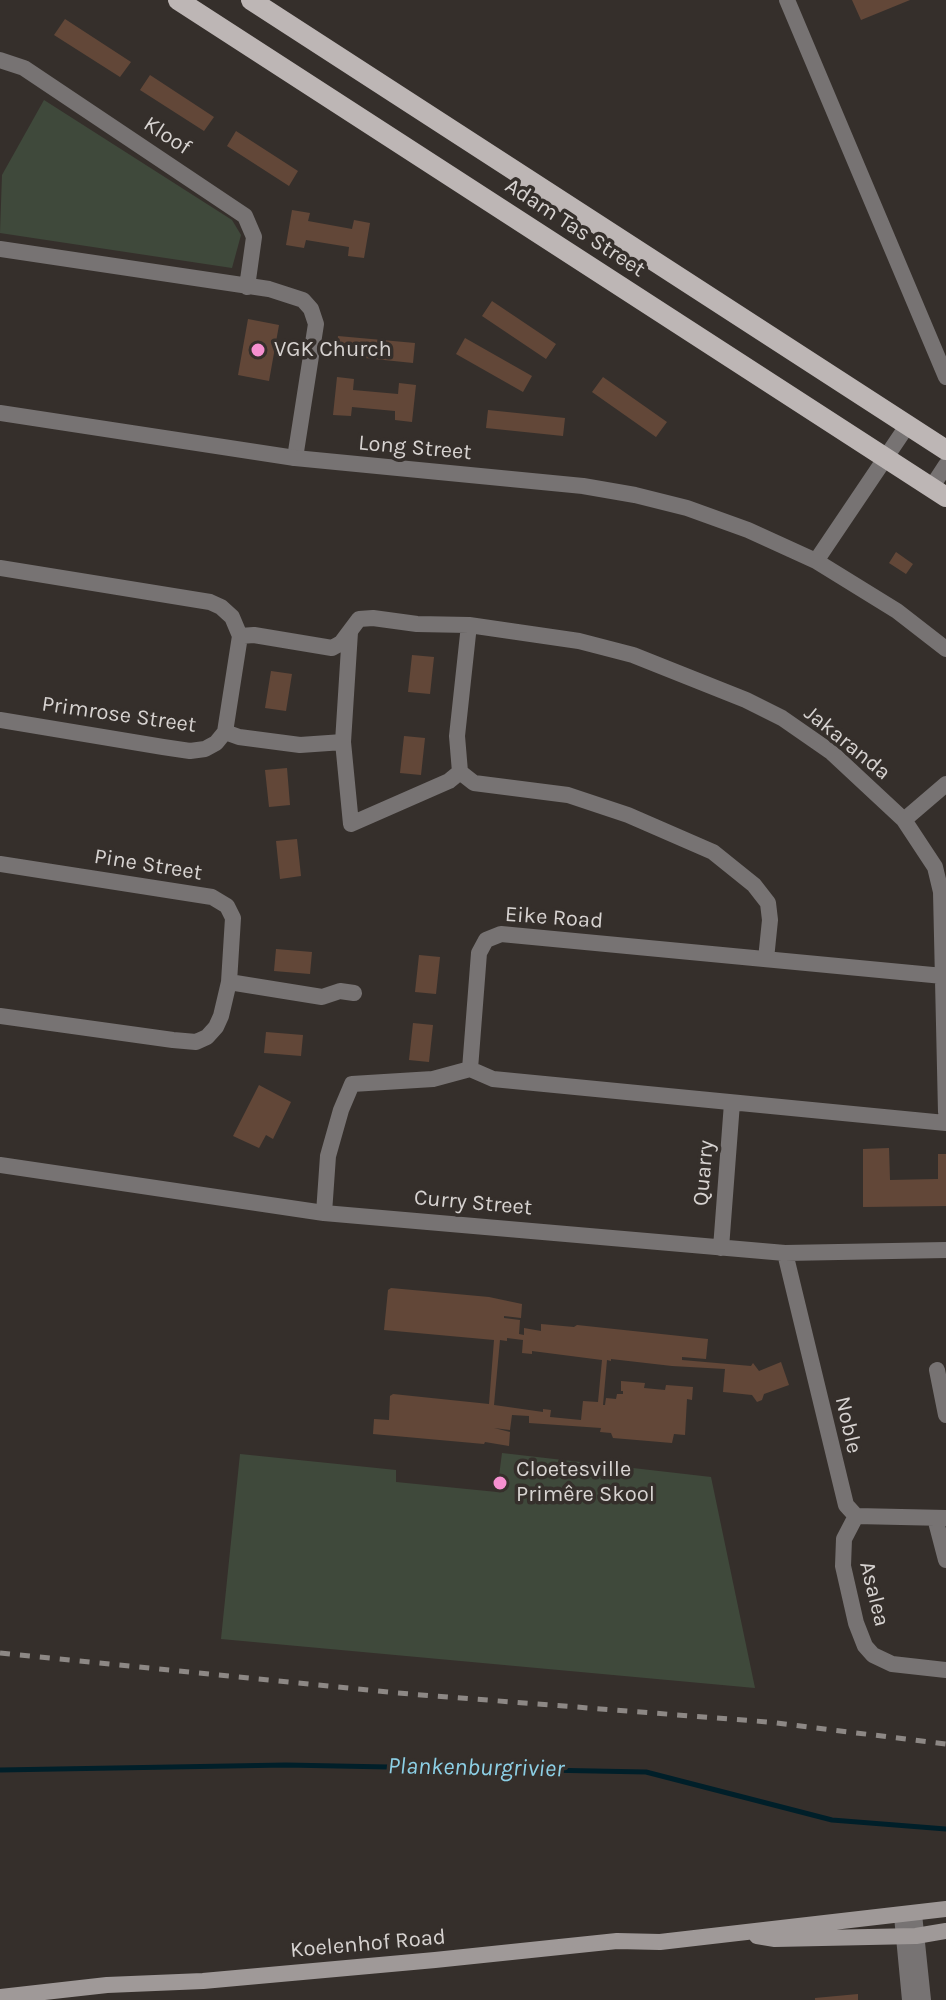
<!DOCTYPE html>
<meta charset="utf-8">
<style>
body{margin:0}
canvas{display:block;background:#352f2b}
</style>
<canvas width="946" height="2000"></canvas>
<script>
const ctx = document.querySelector('canvas').getContext('2d');
ctx.lineJoin = 'round';
function fill(path, color) { ctx.fillStyle = color; ctx.fill(path, 'evenodd'); }
const toPath = rows => new Path2D(rows.map(r => 'M' + r).join(''));
function stroke(path, color, width, dash) { ctx.strokeStyle = color; ctx.lineWidth = width; ctx.lineCap = dash ? 'butt' : 'round'; ctx.setLineDash(dash || []); ctx.stroke(path); }
function drawText(font, color, halo, rows, align = 'center') {
  ctx.font = font + ' Karla,sans-serif'; ctx.lineWidth = 7; ctx.setLineDash([]); ctx.textBaseline = 'middle'; ctx.strokeStyle = halo; ctx.fillStyle = color; for (const [text, x, y, turn = 0] of rows) {
    ctx.save(); ctx.translate(x, y); ctx.rotate((+turn || 0) * Math.PI / 180); ctx.textAlign = isNaN(turn) ? turn : align; if (halo) ctx.strokeText(text, 0, 0); ctx.fillText(text, 0, 0); ctx.restore();
  }
}
fill(toPath([
 [44,100,232,220,241,235,232,268,0,233,2,175],
 [502,1453,711,1477,755,1688,221,1639,240,1454,396,1470,396,1482,497,1492]
]), '#3f493b');
stroke(toPath([
 [0,1770,286,1765,646,1772,832,1820,946,1829]
]), '#001f29', 5);
fill(toPath([
 [852,0,910,0,861,20],
 [65,19,131,62,120,77,54,35],
 [150,75,214,117,204,131,140,90],
 [236,131,298,171,289,186,227,146],
 [292,210,310,213,308,221,352,229,354,220,370,223,364,258,348,256,349,247,306,240,304,248,286,245],
 [492,301,556,344,546,359,482,316],
 [248,319,279,325,269,381,238,375],
 [338,336,415,343,413,363,336,355],
 [465,338,532,376,523,392,456,354],
 [337,377,354,379,353,390,398,394,399,383,416,385,412,422,395,420,395,411,352,407,351,416,333,415],
 [603,377,667,422,656,437,592,392],
 [488,410,565,418,563,436,486,428],
 [896,552,913,564,906,574,889,563],
 [412,655,434,657,430,694,408,692],
 [271,671,292,674,286,711,265,708],
 [404,736,425,738,421,775,400,773],
 [287,768,290,805,269,807,265,770],
 [297,839,301,876,280,879,276,841],
 [276,949,312,952,310,974,274,971],
 [419,955,440,957,436,994,415,992],
 [413,1023,433,1025,429,1062,409,1060],
 [266,1032,303,1035,301,1056,264,1053],
 [259,1085,291,1102,273,1139,266,1135,259,1148,233,1136],
 [889,1148,890,1180,938,1179,938,1154,946,1154,946,1206,863,1207,863,1149],
 [391,1288,489,1297,522,1304,521,1318,504,1316,504,1318,520,1320,519,1334,524,1335,524,1328,541,1331,541,1324,574,1327,577,1325,708,1339,706,1359,682,1357,682,1360,751,1366,753,1363,759,1371,781,1362,789,1385,764,1394,762,1400,757,1402,752,1395,723,1392,725,1369,672,1366,611,1359,611,1361,607,1360,603,1405,605,1405,606,1398,616,1399,617,1394,623,1394,623,1391,621,1391,621,1381,645,1383,644,1388,665,1390,666,1385,693,1387,692,1400,687,1399,685,1435,674,1434,672,1443,613,1438,611,1433,600,1432,601,1428,529,1423,529,1416,512,1415,510,1430,494,1428,510,1432,509,1446,485,1442,484,1444,373,1434,374,1419,389,1420,390,1396,393,1394,489,1404,494,1340,384,1330,388,1290],
 [507,1338,523,1340,522,1353,532,1354,532,1351,602,1360,598,1402,583,1401,581,1420,550,1417,551,1410,543,1409,543,1412,494,1405,500,1340,507,1341],
 [858,1994,858,2000,815,2000,815,1998]
]), '#624738');
stroke(toPath([
 [787,0,946,377],
 [0,60,24,68,245,216,254,237,247,287],
 [0,249,269,289,303,300,311,309,316,324,295,458],
 [931,488,946,465],
 [0,568,210,602,221,607,232,617,240,636,225,732,216,743,205,749,190,751,163,747,0,720],
 [469,625,457,736,460,772,474,783,568,795,628,815,713,852,754,885,768,903,770,920,766,959],
 [350,632,343,742,351,824,449,781,460,772],
 [240,636,254,635,332,648,341,643,359,619,373,618,417,624,469,625,579,641,633,655,746,700,782,718,831,752,904,820,935,867,941,892,946,1112],
 [225,732,239,737,300,745,343,742],
 [904,820,946,784],
 [0,864,212,897,227,906,233,918,229,982,221,1016,216,1027,207,1037,196,1042,173,1040,0,1016],
 [229,982,322,997,340,991,354,993],
 [470,1069,479,953,486,940,501,934,943,976],
 [470,1069,493,1079,946,1123],
 [0,1165,324,1213,785,1253,946,1250],
 [324,1213,328,1156,341,1110,352,1084,433,1079,470,1069],
 [721,1248,732,1103],
 [785,1253,846,1505,856,1516,946,1518],
 [937,1370,946,1415],
 [856,1516,844,1539,843,1566,856,1623,865,1646,873,1655,892,1664,946,1670],
 [935,1518,946,1560]
]), '#777373', 16);
stroke(toPath([
 [0,413,295,458,583,486,635,495,687,508,748,530,816,561,897,611,946,649],
 [816,561,907,426],
 [914,1914,923,2000],
 [902,1916,910,2000]
]), '#777373', 16);
stroke(toPath([
 [757,1936,775,1939,916,1936,946,1931],
 [0,1997,107,1985,203,1981,435,1960,617,1941,660,1942,946,1909]
]), '#9f9998', 16);
stroke(toPath([
 [178,0,946,497],
 [251,0,946,450]
]), '#bdb6b5', 20);
stroke(toPath([
 [0,1653,397,1693,768,1722,946,1744]
]), '#8d8885', 5, [10, 10]);
for (const [x, y, r, color] of [
 [258,350,8,"#f690d0"],
 [500,1483,8,"#f690d0"]
]) { const dot = new Path2D(); dot.arc(x, y, r, 0, 2 * Math.PI); ctx.fillStyle = color; ctx.fill(dot); stroke(dot, '#352f2b', 3); }
drawText('22px', '#d7d3d1', '#352f2b', [
 ["Kloof",167,136,33],
 ["Adam Tas Street",575,228,33],
 ["Long Street",415,448,5],
 ["Primrose Street",119,715,8],
 ["Jakaranda",847,743,39],
 ["Pine Street",148,865,9],
 ["Eike Road",554,918,4],
 ["Quarry",704,1173,-85],
 ["Curry Street",473,1203,5],
 ["Noble",848,1425,77],
 ["Asalea",874,1594,76],
 ["Koelenhof Road",368,1944,-5]
]);
drawText('22px', '#d7d3d1', '#352f2b', [
 ["VGK Church",274,350],
 ["Cloetesville",516,1470],
 ["Primêre Skool",516,1495]
], 'left');
drawText('italic 24px', '#8dd0e6', '#352f2b', [
 ["Plankenburgrivier",476,1768,1]
]);
</script>
